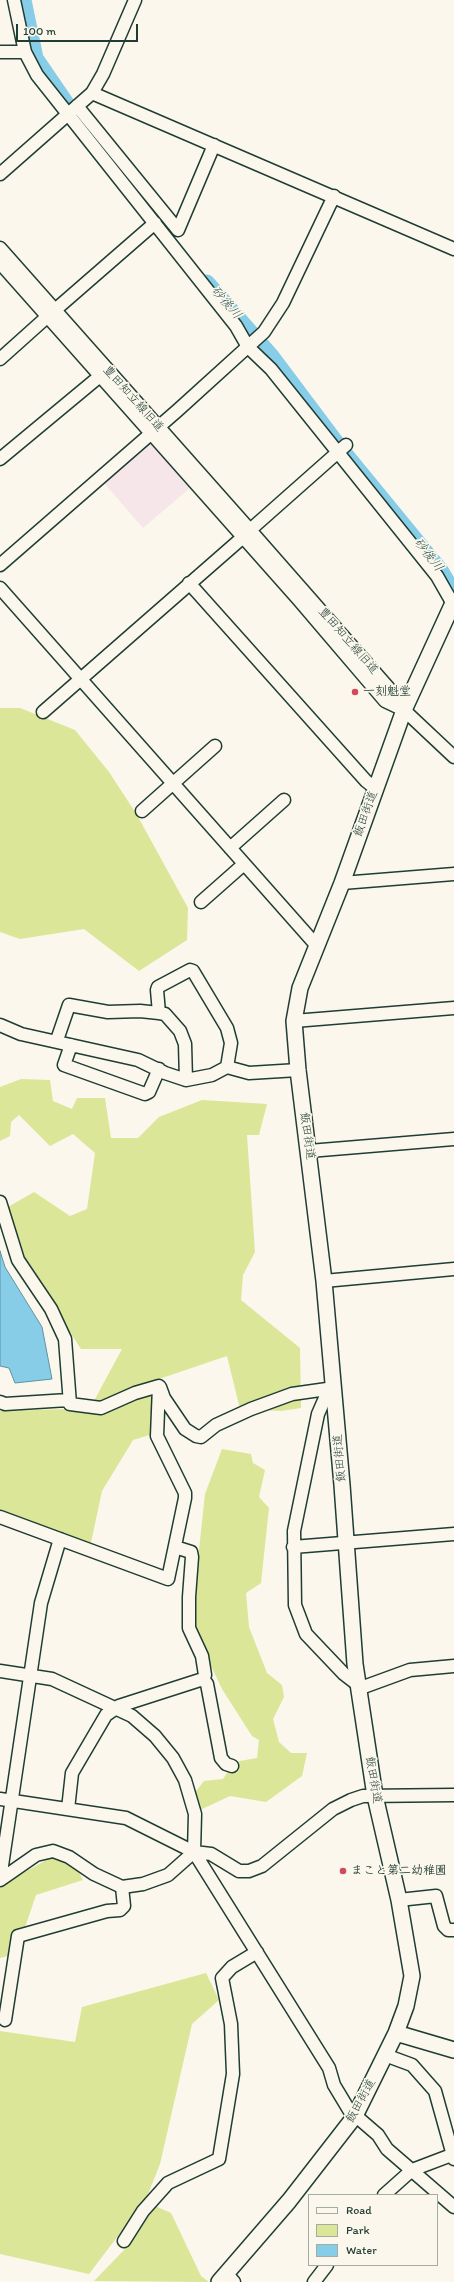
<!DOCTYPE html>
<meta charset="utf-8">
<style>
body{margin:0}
#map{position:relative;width:454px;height:2282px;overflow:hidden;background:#fbf7ec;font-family:Itim,sans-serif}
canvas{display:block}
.legend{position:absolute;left:308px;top:2194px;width:130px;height:72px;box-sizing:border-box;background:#fbf7ec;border:1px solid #a3ada2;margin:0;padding:5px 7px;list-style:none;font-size:12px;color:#1f3d34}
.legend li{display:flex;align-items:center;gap:8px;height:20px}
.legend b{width:20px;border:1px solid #a3ada2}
.scale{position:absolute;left:16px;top:24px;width:122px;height:18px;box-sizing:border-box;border:2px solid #1f3d34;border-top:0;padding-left:5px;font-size:12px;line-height:14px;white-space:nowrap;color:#1f3d34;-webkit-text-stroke:3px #fbf7ec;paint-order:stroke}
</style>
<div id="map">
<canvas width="454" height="2282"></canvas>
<ul class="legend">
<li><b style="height:5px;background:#fbf7ec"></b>Road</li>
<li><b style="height:11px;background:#dbe698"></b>Park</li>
<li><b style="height:11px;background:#87cde8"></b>Water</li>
</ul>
<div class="scale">100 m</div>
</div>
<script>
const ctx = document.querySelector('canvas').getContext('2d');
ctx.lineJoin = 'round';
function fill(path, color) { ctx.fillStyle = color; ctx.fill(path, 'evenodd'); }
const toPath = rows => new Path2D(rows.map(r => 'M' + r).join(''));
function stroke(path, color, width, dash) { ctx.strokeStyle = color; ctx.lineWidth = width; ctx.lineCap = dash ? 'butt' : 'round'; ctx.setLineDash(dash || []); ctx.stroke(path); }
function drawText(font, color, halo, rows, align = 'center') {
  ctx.font = font + ' Itim,"Klee One",sans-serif'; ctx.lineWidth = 3.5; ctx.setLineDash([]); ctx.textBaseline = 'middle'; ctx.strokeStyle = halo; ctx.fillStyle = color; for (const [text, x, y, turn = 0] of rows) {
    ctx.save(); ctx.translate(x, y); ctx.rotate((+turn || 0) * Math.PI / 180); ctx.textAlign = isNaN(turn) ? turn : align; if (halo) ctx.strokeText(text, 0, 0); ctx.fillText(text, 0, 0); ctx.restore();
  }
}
fill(toPath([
 [151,443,190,488,143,528,104,483]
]), '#f7e6e9');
fill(toPath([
 [0,708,20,708,75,730,109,772,137,815,188,908,187,940,139,971,84,929,20,939,0,932],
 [21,1079,50,1080,53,1101,72,1109,77,1098,105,1098,111,1138,138,1138,159,1117,202,1100,267,1104,259,1135,247,1135,255,1252,243,1275,241,1300,300,1348,301,1408,281,1411,240,1409,227,1356,156,1380,153,1434,133,1440,102,1491,90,1547,0,1513,0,1411,68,1409,88,1412,122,1349,81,1349,23,1260,8,1207,34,1192,70,1216,87,1209,95,1153,73,1134,50,1146,19,1115,11,1122,10,1136,0,1141,0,1087],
 [222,1449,251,1454,253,1463,265,1470,259,1497,269,1508,261,1583,246,1593,249,1627,267,1673,282,1685,284,1697,273,1719,279,1742,291,1753,307,1753,302,1776,266,1802,230,1796,198,1811,193,1795,204,1781,223,1779,234,1762,257,1758,259,1740,252,1736,222,1689,191,1624,205,1494],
 [50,1858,76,1866,83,1880,36,1895,16,1954,0,1958,0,1888,5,1883],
 [206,1973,219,2000,192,2024,160,2164,146,2199,89,2274,0,2254,0,2031,75,2042,82,2007],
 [155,2206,171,2213,201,2276,209,2282,94,2281,126,2248,140,2223]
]), '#dbe698');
const water = toPath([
 [0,1251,5,1267,42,1327,52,1379,15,1383,9,1368,0,1366,0,1251]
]);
fill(water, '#87cde8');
stroke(water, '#5d93a0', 1);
stroke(toPath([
 [24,0,36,58,77,118],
 [207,282,272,356,341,448,441,570,454,592]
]), '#87cde8', 15);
const minor = toPath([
 [14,0,25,52,37,75,236,326,248,347,271,369,437,576,453,604],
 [0,52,25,52],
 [92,93,454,249],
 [77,106,178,230,214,145],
 [0,174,92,93,103,74,135,0],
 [0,248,250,530,393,693,404,710,454,757],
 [0,263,298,599,385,701,404,710],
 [55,310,155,223],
 [0,359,48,316],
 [0,459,100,376],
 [250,530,346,445],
 [0,565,178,410,264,332,283,303,334,196],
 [189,583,366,781,376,789],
 [0,588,317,946],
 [43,712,242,538],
 [142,811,215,746],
 [230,848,284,800],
 [342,883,454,874],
 [201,902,244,864],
 [294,1021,454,1008],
 [0,1025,21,1034,138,1060,165,1073,186,1080,212,1075,227,1067,231,1043,227,1028,193,971,190,970,158,987,157,990,159,1013,165,1014,180,1031,185,1044,186,1080],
 [57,1040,69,1005,108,1012,140,1011,159,1013],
 [71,1045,64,1065,145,1094,149,1092,159,1069],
 [227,1067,249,1073,298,1070],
 [309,1151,454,1139],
 [0,1202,18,1260,51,1309,65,1339,70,1404,101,1408,135,1393,159,1386],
 [324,1281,454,1269],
 [160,1387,164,1398,185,1429,196,1436,201,1437,216,1425,251,1409,292,1394,334,1388],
 [329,1389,318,1414,294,1531,295,1605,306,1634,344,1674,357,1684],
 [0,1402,5,1404,68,1400],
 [0,1517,168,1579,185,1498,185,1493,157,1436,159,1386],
 [293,1547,454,1534],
 [0,1671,52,1679,132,1716,155,1736,173,1758,185,1780,195,1814,194,1852,329,2068,334,2085,349,2110,378,2135,387,2149,454,2207],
 [203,1679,207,1684,221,1758,226,1764,232,1766],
 [358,1689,410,1670,454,1666],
 [0,1799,126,1818,194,1852,211,1854,239,1871,249,1871,262,1866,333,1809,351,1800,363,1796,454,1795],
 [68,1809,72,1773,106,1715,119,1706,203,1679,205,1675,202,1656,189,1628,189,1597,192,1557,191,1552,175,1547],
 [0,1879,41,1603,60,1539],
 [0,1880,36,1855,53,1851,69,1857,94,1874,122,1887,143,1884,168,1875,194,1852],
 [399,1900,436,1896,444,1926,448,1930,454,1930],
 [5,2020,18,1936,107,1911,120,1910,124,1906,122,1887],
 [385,2055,412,2065,435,2091,454,2159],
 [384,2195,412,2170,454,2154],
 [124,2241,143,2211,168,2183,219,2159,233,2074,231,2024,222,1978,232,1967,257,1952],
 [226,2273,234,2282],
 [314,2282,327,2265]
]);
const major = toPath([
 [396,2033,454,2050],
 [219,2282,289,2201,355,2116,396,2033,406,2006,412,1976,399,1900,375,1796,355,1664,342,1485,324,1281,298,1070,294,1021,300,988,342,883,404,710,454,601]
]);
stroke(minor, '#1f3d34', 15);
stroke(major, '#1f3d34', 18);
stroke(minor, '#fbf7ec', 12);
stroke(major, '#fbf7ec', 15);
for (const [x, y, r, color] of [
 [355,692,4,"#d1495b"],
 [343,1871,4,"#d1495b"]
]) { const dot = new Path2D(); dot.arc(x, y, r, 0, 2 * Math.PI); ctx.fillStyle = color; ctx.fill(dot); stroke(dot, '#fbf7ec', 1.5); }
drawText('12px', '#1f3d34', '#fbf7ec', [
 ["豊田知立線旧道",133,399,48],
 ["豊田知立線旧道",348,641,49],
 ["飯田街道",366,814,-70],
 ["飯田街道",307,1136,82],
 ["飯田街道",340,1458,-95],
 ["飯田街道",373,1780,80],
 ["飯田街道",361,2101,-61]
]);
drawText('bold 12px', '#1f3d34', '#fbf7ec', [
 ["一刻魁堂",363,692],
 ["まこと第二幼稚園",351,1871]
], 'left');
drawText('italic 13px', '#345a58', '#fbf7ec', [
 ["砂後川",226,303,49],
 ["砂後川",428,555,52]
]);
</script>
